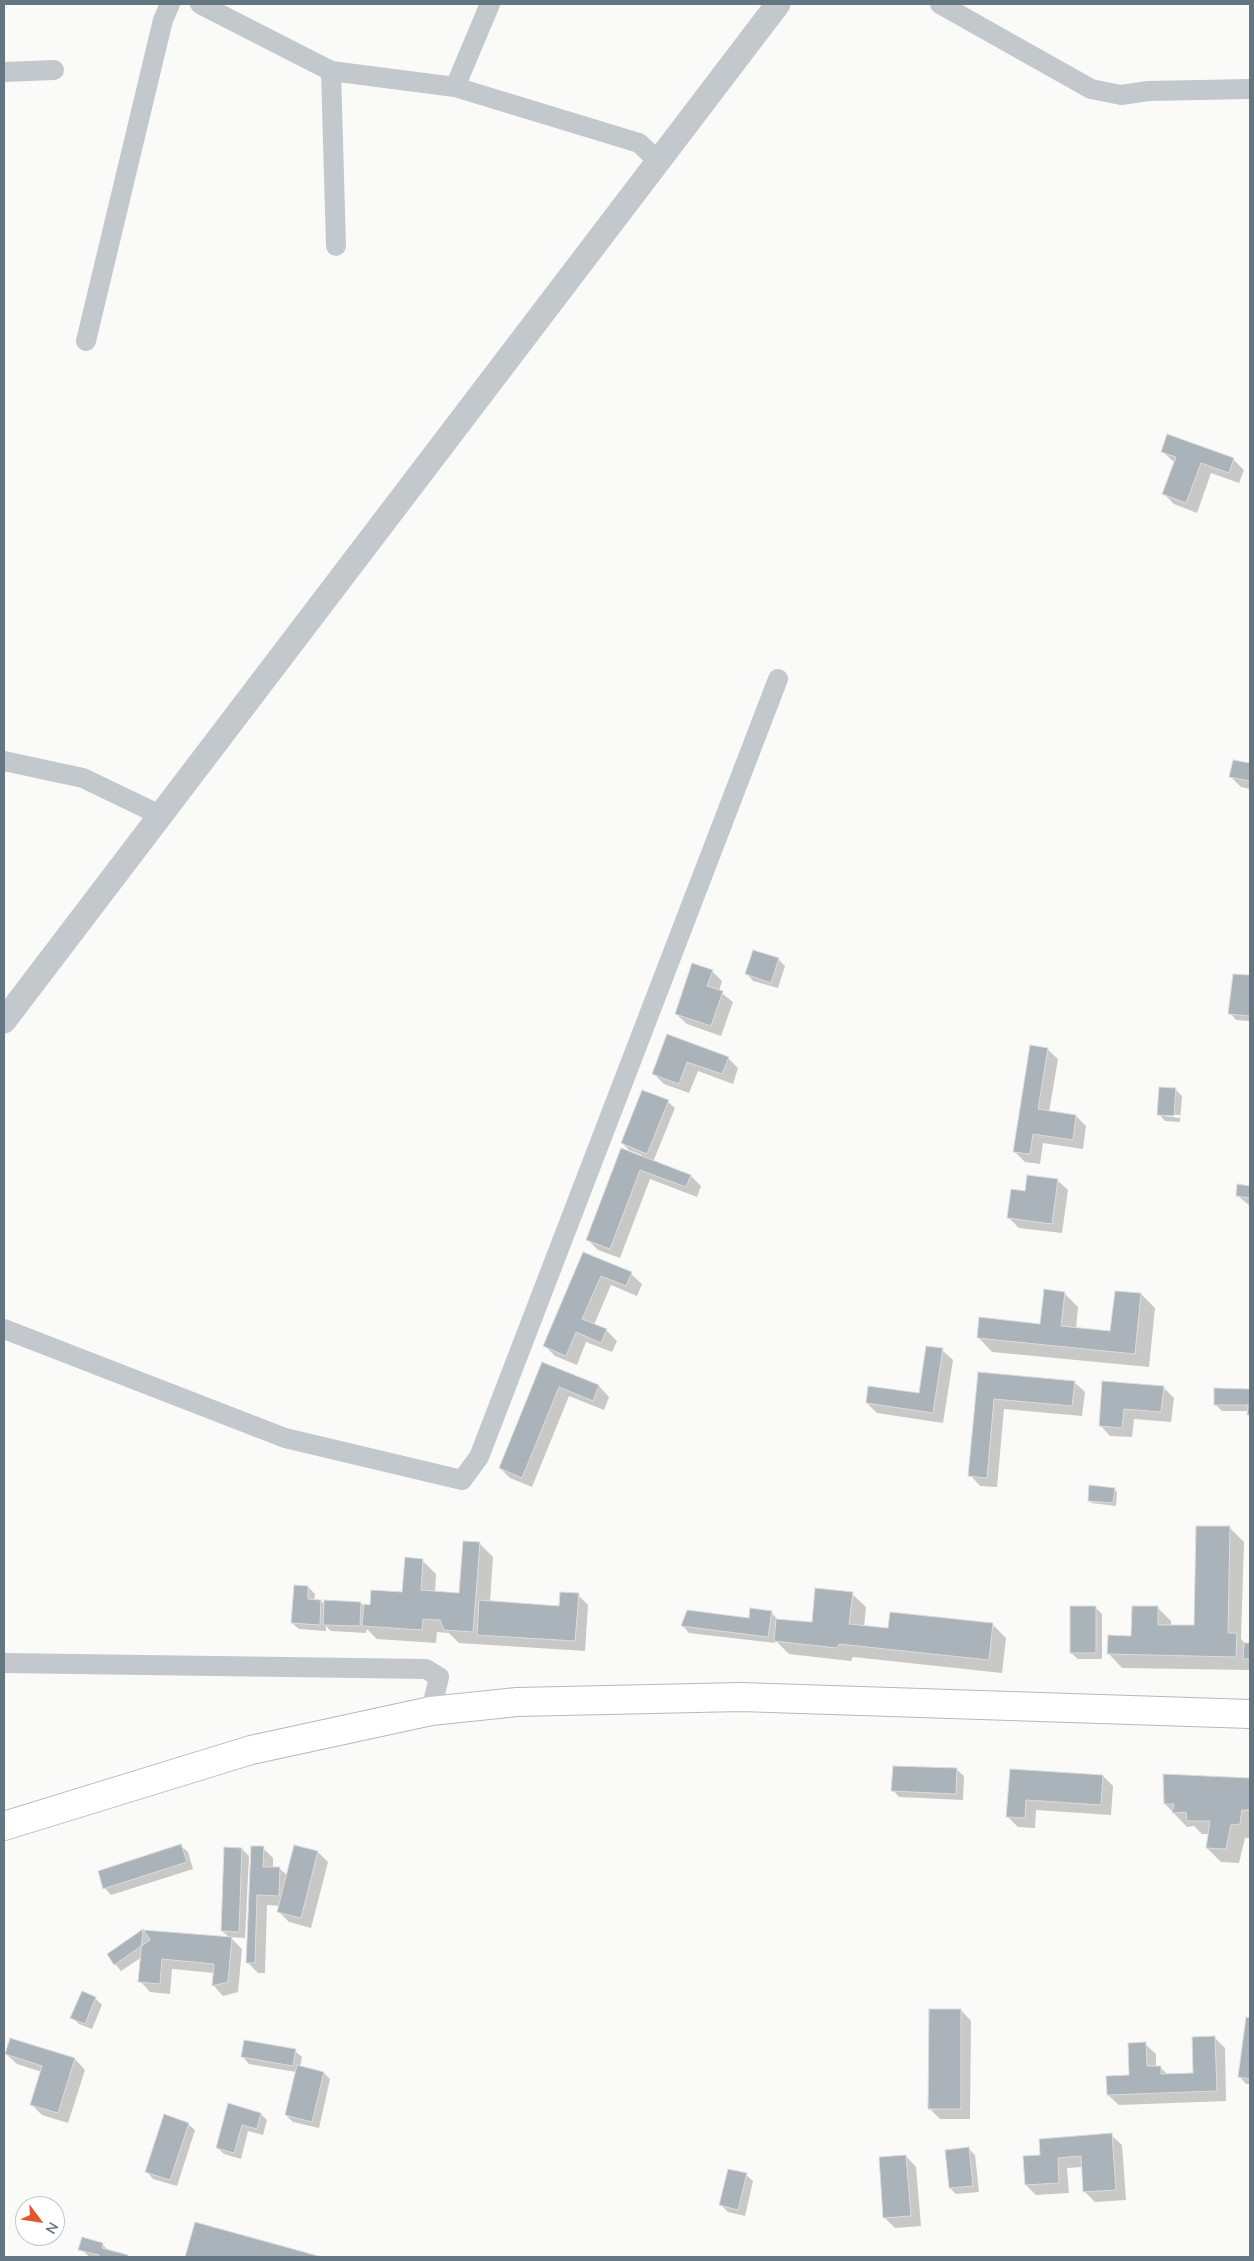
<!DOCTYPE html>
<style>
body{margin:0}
#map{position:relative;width:1254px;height:2261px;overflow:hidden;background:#fafaf8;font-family:Mulish,sans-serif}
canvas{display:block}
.frame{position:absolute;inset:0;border:5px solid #657683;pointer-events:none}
.north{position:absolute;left:15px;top:2196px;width:50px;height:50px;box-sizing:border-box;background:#fff;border:1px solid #c1c8cd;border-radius:50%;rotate:121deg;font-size:14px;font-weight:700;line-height:20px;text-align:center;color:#657683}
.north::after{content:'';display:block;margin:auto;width:18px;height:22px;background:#e4572e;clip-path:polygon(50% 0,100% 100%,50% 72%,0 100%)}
</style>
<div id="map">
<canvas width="1254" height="2261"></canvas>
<div class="frame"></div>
<div class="north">N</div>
</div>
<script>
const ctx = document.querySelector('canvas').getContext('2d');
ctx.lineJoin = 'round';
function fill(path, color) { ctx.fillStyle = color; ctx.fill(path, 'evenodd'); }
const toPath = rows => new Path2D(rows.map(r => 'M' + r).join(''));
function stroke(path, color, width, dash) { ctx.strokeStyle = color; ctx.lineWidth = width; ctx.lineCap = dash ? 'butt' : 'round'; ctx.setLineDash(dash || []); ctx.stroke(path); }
fill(toPath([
 [1162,451,1233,459,1244,470,1239,483,1211,473,1197,513,1174,504,1164,494,1175,463],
 [1234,761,1250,764,1250,789,1241,787,1231,777],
 [778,959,785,966,778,988,753,981,747,974],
 [712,971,722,981,719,991,733,1002,721,1036,687,1024,676,1014],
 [1234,975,1250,977,1250,1021,1236,1020,1230,1013],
 [668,1035,728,1058,738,1068,733,1084,698,1071,689,1093,664,1084,654,1074],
 [1047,1049,1058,1059,1049,1112,1076,1116,1086,1126,1083,1149,1043,1143,1040,1164,1025,1162,1015,1152],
 [1175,1089,1182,1096,1180,1122,1165,1121,1159,1114],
 [1164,1114,1181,1115,1180,1118,1164,1116],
 [668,1102,675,1108,653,1162,691,1176,701,1186,697,1197,650,1179,620,1258,598,1250,588,1240,642,1155,629,1150,622,1143],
 [1057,1180,1068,1190,1062,1233,1019,1228,1008,1217,1026,1193],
 [1239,1186,1250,1187,1250,1206,1238,1196],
 [584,1254,631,1274,642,1284,637,1296,611,1285,594,1325,606,1330,617,1341,612,1352,586,1342,577,1365,555,1356,545,1346],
 [1064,1293,1078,1307,1076,1329,1112,1332,1141,1294,1155,1308,1149,1367,992,1352,979,1338,1042,1325],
 [942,1350,953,1360,943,1423,877,1413,867,1403,920,1395],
 [543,1363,599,1386,609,1397,604,1410,569,1396,532,1487,510,1478,500,1468],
 [979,1373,1074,1382,1085,1392,1082,1416,1004,1409,997,1487,980,1486,970,1475],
 [1104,1382,1163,1387,1174,1398,1171,1422,1134,1419,1132,1437,1110,1436,1100,1425],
 [1216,1389,1250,1390,1250,1416,1249,1411,1222,1411,1215,1404],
 [1114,1489,1117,1492,1116,1506,1092,1503,1089,1500],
 [1230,1528,1244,1542,1241,1639,1246,1644,1250,1644,1249,1670,1122,1668,1109,1654,1132,1637,1158,1608,1171,1621,1171,1626,1195,1627],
 [479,1543,493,1557,490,1602,560,1607,578,1595,588,1605,585,1651,459,1643,449,1633,437,1632,436,1643,377,1639,367,1629,366,1633,331,1631,326,1626,326,1631,299,1629,292,1623,308,1587,315,1594,314,1601,321,1601,325,1605,361,1603,364,1606,371,1606,403,1594,422,1560,436,1574,435,1593,460,1595],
 [852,1594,866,1607,864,1627,889,1630,992,1624,1006,1638,1002,1673,853,1657,851,1661,789,1654,775,1640,775,1643,689,1633,683,1626,750,1620,771,1612,778,1620,813,1624],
 [1095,1607,1102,1614,1102,1659,1078,1659,1071,1653],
 [957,1770,964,1776,963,1800,899,1797,893,1790],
 [1011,1770,1103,1776,1113,1786,1111,1815,1036,1810,1035,1828,1018,1827,1008,1817],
 [1164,1776,1250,1779,1250,1838,1245,1838,1239,1863,1221,1862,1207,1848,1209,1834,1202,1834,1194,1826,1187,1827,1165,1804],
 [181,1846,188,1852,193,1869,111,1895,105,1888],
 [263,1848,273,1858,273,1868,280,1869,288,1876,318,1852,328,1862,311,1928,289,1922,278,1911,280,1906,267,1905,265,1973,258,1973,248,1963],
 [242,1849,249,1856,245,1938,230,1937,242,1949,238,1992,223,1996,213,1985,214,1973,172,1969,170,1994,150,1992,140,1981,142,1957,121,1971,115,1964,143,1930,230,1938,222,1931],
 [95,1998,102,2005,92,2029,79,2024,72,2017],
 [961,2010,971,2021,970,2119,940,2119,929,2108],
 [1247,2019,1250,2019,1250,2084,1246,2084,1240,2077],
 [1214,2037,1225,2048,1226,2101,1119,2105,1108,2095,1130,2076,1145,2044,1156,2054,1156,2067,1160,2067,1168,2075,1194,2074],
 [11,2039,75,2059,85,2070,68,2123,42,2115,31,2104,42,2072,17,2064,6,2054],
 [295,2051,302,2057,300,2067,324,2073,330,2079,319,2128,293,2122,286,2115,296,2072,249,2064,243,2057],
 [229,2105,261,2114,267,2120,263,2135,248,2131,241,2159,224,2154,217,2147],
 [188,2124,195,2130,177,2186,153,2179,147,2172],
 [1111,2135,1122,2145,1126,2200,1095,2202,1084,2191,1083,2167,1067,2168,1069,2193,1036,2195,1026,2185,1041,2156],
 [969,2149,975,2155,979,2192,956,2194,950,2188],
 [906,2156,916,2167,921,2226,895,2228,884,2217],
 [746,2175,753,2181,745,2216,728,2212,721,2205],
 [196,2224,318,2257,187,2257],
 [102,2244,109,2251,128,2257,90,2257,80,2249]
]), '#0003');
const building = toPath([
 [1167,434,1234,458,1229,473,1201,463,1186,503,1162,494,1176,457,1161,452,1167,434],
 [1233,760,1250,763,1250,781,1229,777,1233,760],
 [753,950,779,958,771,983,745,974,753,950],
 [692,963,713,970,707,986,723,991,711,1026,675,1014,692,963],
 [1233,974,1250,975,1250,1016,1228,1014,1233,974],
 [667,1034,729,1057,722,1074,687,1062,679,1084,652,1074,667,1034],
 [1030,1045,1048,1048,1038,1109,1076,1115,1073,1140,1033,1134,1030,1154,1013,1152,1030,1045],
 [1159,1087,1176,1088,1174,1116,1157,1115,1159,1087],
 [642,1090,669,1100,647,1154,621,1143,642,1090],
 [621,1148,691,1175,686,1187,640,1170,610,1249,586,1240,621,1148],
 [1027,1175,1058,1179,1052,1224,1007,1218,1011,1189,1025,1191,1027,1175],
 [1237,1184,1250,1186,1250,1198,1236,1196,1237,1184],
 [583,1252,632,1272,626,1286,601,1276,582,1319,607,1329,601,1343,576,1332,566,1356,543,1346,583,1252],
 [1044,1289,1065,1292,1061,1326,1110,1331,1115,1291,1141,1293,1135,1354,977,1338,979,1317,1040,1324,1044,1289],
 [926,1346,943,1348,933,1413,866,1403,868,1386,919,1393,926,1346],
 [542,1362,599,1385,593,1401,559,1387,522,1478,499,1468,542,1362],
 [978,1372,1075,1381,1072,1406,994,1399,987,1478,968,1476,978,1372],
 [1102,1381,1164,1386,1161,1412,1124,1409,1122,1428,1099,1426,1102,1381],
 [1214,1388,1250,1389,1250,1415,1247,1415,1248,1405,1214,1405,1214,1388],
 [1089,1485,1115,1488,1113,1503,1088,1501,1089,1485],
 [1196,1526,1230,1526,1228,1633,1237,1633,1236,1657,1107,1654,1108,1635,1131,1636,1132,1606,1158,1606,1158,1625,1194,1625,1196,1526],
 [463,1541,480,1542,473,1632,444,1630,440,1620,423,1619,422,1630,362,1626,364,1604,370,1605,371,1590,402,1592,405,1557,423,1559,421,1590,459,1593,463,1541],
 [294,1585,308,1586,308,1599,321,1600,320,1625,291,1623,294,1585],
 [815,1588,853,1592,849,1624,888,1628,890,1612,993,1623,989,1660,839,1644,837,1648,774,1641,776,1619,812,1622,815,1588],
 [560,1592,579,1593,575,1641,477,1635,479,1600,559,1606,560,1592],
 [324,1600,361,1602,360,1626,323,1625,324,1600],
 [1070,1606,1096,1606,1096,1653,1070,1653,1070,1606],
 [750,1608,772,1611,768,1637,681,1626,687,1610,749,1618,750,1608],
 [1244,1643,1250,1643,1250,1659,1243,1659,1244,1643],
 [893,1766,957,1768,956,1794,891,1791,893,1766],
 [1010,1769,1103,1775,1101,1805,1026,1800,1025,1818,1006,1817,1010,1769],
 [1163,1774,1250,1778,1250,1810,1242,1810,1240,1824,1231,1825,1226,1849,1206,1848,1210,1821,1187,1821,1186,1812,1172,1813,1174,1804,1164,1804,1163,1774],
 [181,1844,187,1862,103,1889,98,1871,181,1844],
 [294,1845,318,1851,301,1918,277,1912,294,1845],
 [251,1846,264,1846,263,1867,280,1867,279,1896,257,1895,255,1963,246,1963,251,1846],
 [224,1847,242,1848,239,1932,221,1931,224,1847],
 [143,1929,150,1940,114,1965,107,1954,143,1929],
 [143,1930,232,1937,228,1982,212,1986,214,1964,162,1959,160,1984,138,1982,143,1930],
 [82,1991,96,1997,85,2024,70,2018,82,1991],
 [929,2009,961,2009,961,2109,928,2109,929,2009],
 [1246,2017,1250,2018,1250,2079,1238,2077,1246,2017],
 [1215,2036,1217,2091,1107,2095,1106,2076,1129,2075,1128,2043,1146,2042,1147,2066,1161,2066,1161,2074,1193,2073,1192,2037,1215,2036],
 [10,2038,75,2058,58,2113,30,2105,42,2066,5,2054,10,2038],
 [244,2040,296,2049,293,2066,241,2057,244,2040],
 [297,2065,324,2072,312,2122,285,2115,297,2065],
 [228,2103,261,2113,257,2129,242,2125,234,2153,216,2148,228,2103],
 [164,2114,189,2123,170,2180,145,2172,164,2114],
 [1112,2133,1116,2190,1083,2192,1081,2156,1058,2158,1059,2183,1025,2185,1023,2156,1040,2155,1039,2139,1112,2133],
 [969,2147,973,2186,949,2188,945,2150,969,2147],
 [906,2155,911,2216,883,2218,879,2157,906,2155],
 [728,2169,747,2173,738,2210,719,2205,728,2169],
 [195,2222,322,2257,185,2257,195,2222],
 [82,2237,103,2243,102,2248,128,2255,127,2257,98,2257,99,2255,78,2250,82,2237]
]);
fill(building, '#aab3b9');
stroke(building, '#dcdcda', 1);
const secondary = toPath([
 [4,1826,251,1750,431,1711,517,1702,741,1697,1250,1714]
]);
stroke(secondary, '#b3babf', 30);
stroke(toPath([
 [200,4,331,71,455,87,639,143,658,161],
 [940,4,1091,89,1121,95,1148,91,1250,89],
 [331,71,336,246],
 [4,72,54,70],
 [455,87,490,4],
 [86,341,163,20,170,4],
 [4,761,83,778,160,815],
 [4,1329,285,1438,462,1480,479,1457,778,679],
 [4,1663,426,1669,439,1677,431,1711]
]), '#c3c8cc', 20);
stroke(toPath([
 [4,1021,778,4]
]), '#c3c8cc', 25);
stroke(secondary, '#fff', 28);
</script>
